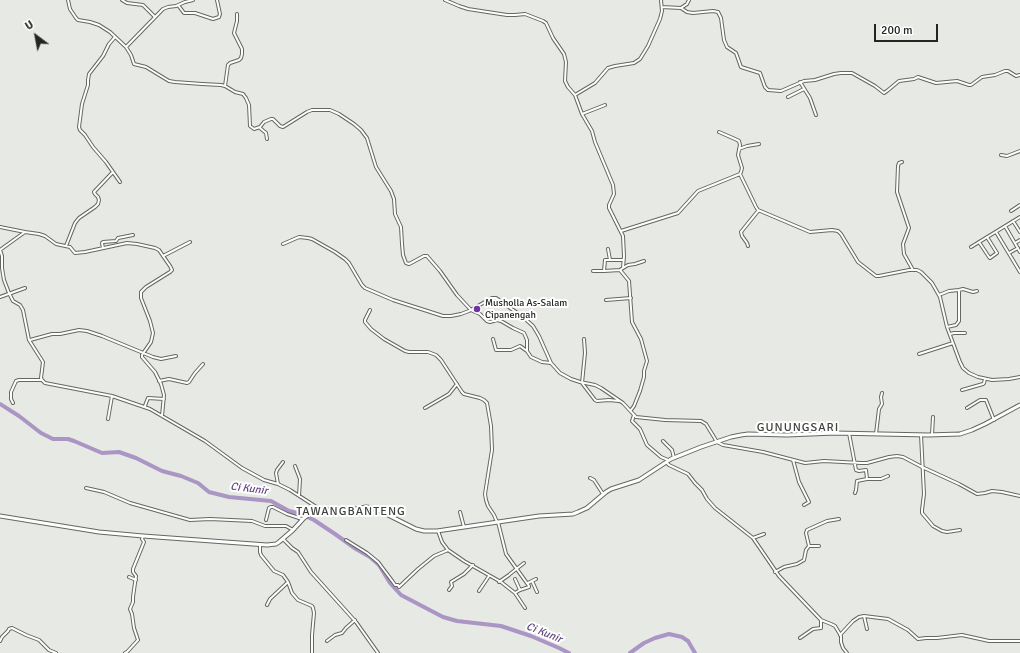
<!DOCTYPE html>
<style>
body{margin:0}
#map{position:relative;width:1020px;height:653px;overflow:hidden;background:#e6e9e4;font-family:Signika,sans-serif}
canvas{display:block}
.north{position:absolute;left:16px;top:16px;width:40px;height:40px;-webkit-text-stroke:3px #fff;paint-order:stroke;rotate:328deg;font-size:11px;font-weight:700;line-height:16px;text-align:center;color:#242523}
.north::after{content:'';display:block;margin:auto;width:14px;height:18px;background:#242523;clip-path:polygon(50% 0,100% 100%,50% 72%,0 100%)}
.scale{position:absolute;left:874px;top:24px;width:64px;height:18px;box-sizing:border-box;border:2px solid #242523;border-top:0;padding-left:5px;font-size:12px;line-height:14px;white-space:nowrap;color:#242523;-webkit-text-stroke:3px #fff;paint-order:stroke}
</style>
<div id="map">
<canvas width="1020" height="653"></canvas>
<div class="north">U</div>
<div class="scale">200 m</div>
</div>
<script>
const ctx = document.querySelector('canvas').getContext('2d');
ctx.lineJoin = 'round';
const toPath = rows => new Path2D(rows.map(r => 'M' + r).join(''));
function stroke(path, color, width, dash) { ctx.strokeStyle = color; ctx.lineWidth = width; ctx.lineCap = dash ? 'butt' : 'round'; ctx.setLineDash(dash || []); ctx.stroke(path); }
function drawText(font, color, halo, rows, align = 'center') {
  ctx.font = font + ' Signika,sans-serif'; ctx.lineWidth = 4; ctx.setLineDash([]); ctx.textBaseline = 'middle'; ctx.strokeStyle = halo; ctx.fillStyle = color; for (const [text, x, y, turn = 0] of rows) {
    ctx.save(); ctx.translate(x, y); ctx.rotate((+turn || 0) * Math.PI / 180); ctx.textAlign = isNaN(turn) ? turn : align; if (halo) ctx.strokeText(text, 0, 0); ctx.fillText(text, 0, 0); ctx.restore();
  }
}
stroke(toPath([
 [0,404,19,416,41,433,53,439,68,439,74,441,102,453,119,452,136,458,162,471,181,476,198,483,209,492,229,497,271,501,289,511,301,514,314,520,335,534,356,549,370,557,379,565,390,583,401,595,443,617,457,621,501,626,531,636,559,648,569,653],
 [630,653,644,643,655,638,669,634,682,637,688,641,695,653]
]), '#aa95c4', 4);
const street = toPath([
 [68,0,70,9,76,18,78,20,90,22,99,25,110,32,126,47,131,55,134,64,146,67,169,81,175,82,202,84,221,85,225,86,235,92,243,94,246,98,249,105,250,126,254,129,260,127,264,122,271,119,273,119,280,126,283,127,307,112,312,110,330,110,339,114,354,124,361,130,367,138,376,167,391,191,394,199,395,214,401,227,402,244,403,255,406,263,409,264,411,263,424,256,427,256,440,271,457,295,471,310,480,314,487,321,490,322,497,320,501,321,513,328,524,333,527,340,527,351,531,357,542,362,551,363,560,373,571,379,580,382,595,385,601,388,623,403,636,417,665,420,701,421,706,424,717,442,723,445,763,452,805,463,824,461,861,463,867,463,889,457,897,456,903,457,922,467,959,484,977,494,985,493,992,491,1002,492,1020,496],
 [122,0,127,3,143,5,155,17],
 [445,0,459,6,468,9,507,15,515,15,525,14,543,21,546,23,553,38,564,54,566,62,565,81,568,87,575,95],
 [178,5,184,13,195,13,213,19,219,17,220,14,217,0],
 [662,7,681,8,687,12,693,13,713,11,718,12,721,18,724,40,727,47,736,53,741,67,760,73,765,87,768,90,781,91,804,81,815,80,834,74,841,73,852,73,875,86,884,93,887,91,899,81,914,79,918,77,936,83,957,81,969,85,971,85,982,77,995,75,1005,71,1008,71,1016,76,1020,75],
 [681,8,687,4,689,0],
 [115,37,109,44,103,56,89,74,88,80,88,85,82,104,79,127,80,130,85,135,93,147,106,162,120,182],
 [126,47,163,9,168,7,176,6,185,2,193,0],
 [800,82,810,98,816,115],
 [225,86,228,65,230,63,239,60,241,58,242,54,242,49,234,33,237,21,237,14],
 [788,97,804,89],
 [582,114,605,105],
 [260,128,266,133,267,139],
 [739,149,747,146,759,144],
 [1001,155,1007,156,1020,151],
 [902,162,899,163,898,166,897,192,909,228,903,244,904,254,913,270],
 [740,174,756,207,758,210,810,232,832,230,838,231,841,234,858,262,876,276,879,276,909,270,917,270,921,272,932,283,940,297,947,327,960,362,963,368,969,373,978,377,992,380,1009,379,1020,377],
 [1011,211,1020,205],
 [1013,221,1020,232],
 [1005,226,1020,252],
 [0,227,25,232],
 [621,231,678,213,698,191,740,174,741,172,742,168,738,155,740,145,739,141,735,139,719,132],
 [996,232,1020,272],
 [979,242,989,257,990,258,997,253,987,237],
 [1015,243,1020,240],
 [283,244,299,237,308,238,312,239,335,252,345,259,349,263,362,285,365,288,393,300,443,316,451,316,461,314,469,311,492,298,496,298,523,317,533,326,539,336,551,363],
 [66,246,75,223,79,218,95,207,98,204,99,200,98,197,95,194,94,192,113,172],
 [748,246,747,243,742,236,741,232,758,211],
 [971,247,1020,217],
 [103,248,102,243,103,242,116,241,118,238,133,235],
 [608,249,610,260,623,260],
 [0,250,2,256,2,268,4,280,9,293,13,301,20,305,23,310,29,340,43,362,41,378,42,380,45,383,112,396,150,409,205,441,242,468,264,480,278,484,290,490,318,508],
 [0,250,25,232,39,234,45,236,56,244,70,247,75,253,85,252,127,243,137,244,155,248,159,250,170,266,172,270,170,272,146,287,141,292,141,298,150,321,153,333,151,342,142,355,142,357,155,372,161,384,164,395,162,416],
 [1009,253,1018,248],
 [163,256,190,242],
 [623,268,628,265,635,264,644,261],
 [593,271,604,271,620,270],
 [604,271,605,260,610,260],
 [939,295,949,291,959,290],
 [0,297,25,288],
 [606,300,631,298],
 [370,310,365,320,365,322,371,329,384,339,405,351,409,352,428,352,436,355,441,360,462,392,464,394,480,398,484,400,487,403,491,426,492,450,485,494,486,500,488,506,494,515,497,522],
 [947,327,956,325,959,321,959,290,963,289,973,292,977,291],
 [950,334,954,333,965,333],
 [493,339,496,350,511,350,520,346,527,351],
 [584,339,585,353,582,383,595,400,597,401,609,400,619,401],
 [30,340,52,334,60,334,79,330,87,331,102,336,153,357,161,359,176,356],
 [919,354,953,343],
 [159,381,169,379,187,383,189,382,195,373,203,364],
 [962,390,983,384,984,383,985,379],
 [13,403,11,399,11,392,16,381,19,380,41,380],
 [145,406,146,403,148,398,164,399],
 [425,408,449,394,457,384],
 [967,408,980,400,986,400,994,420],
 [631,410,634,406,640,391,644,377,644,371,647,361,641,339,632,322,629,281,620,270,623,268,624,256,623,236,609,208,609,205,614,194,613,185,595,142,592,131,582,114,575,95,595,83,608,68,615,66,634,63,640,59,648,46,660,19,662,11,661,0],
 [634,415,632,421,640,429,647,445,661,457,668,460],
 [108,419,112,396],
 [849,433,856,470,859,471,866,470,867,479,881,479,888,476],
 [876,434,879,409,882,404,881,397,882,393],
 [921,435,924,494,922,510,922,513,933,526,942,531,947,532,960,530],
 [932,435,933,417],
 [663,441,672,450,674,458],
 [793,460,799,482,809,502,804,505],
 [666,462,669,465,688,474,695,483,702,490,707,499,715,508,753,538,779,576,821,620,831,624,835,626,841,636,841,642,843,648,847,653],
 [295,466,300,479,299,496],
 [590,478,594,480,603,494],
 [278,484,276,473,277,470,283,462],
 [86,488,104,492,130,503,190,520,210,519,252,521,265,526,286,526,293,530],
 [855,493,856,490,857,481,867,479],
 [460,512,464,527],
 [266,520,269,508,271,507,273,507,287,514,302,519],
 [498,522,506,554,529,586,529,587,520,590],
 [438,531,442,542,448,550,464,561,501,582,515,593,525,608],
 [753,538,764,534],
 [283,539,292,548,298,552,311,572,356,622,378,653],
 [346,540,367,553,378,562,393,582,395,585,398,585,399,587,418,569,434,556,448,550],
 [260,545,260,552,261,555,274,571,283,575,288,582,292,593,298,600,312,606,313,608,314,613,312,635,312,653],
 [809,546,819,546],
 [775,572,784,567,797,564,804,560,806,550,809,546,806,533,807,530,827,521,839,519],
 [510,574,524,563],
 [129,577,136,580],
 [515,579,520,590,515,593],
 [532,581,537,592],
 [499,582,509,575],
 [528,583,536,579],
 [449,590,452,586,451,582,464,574,473,565],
 [479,591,489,576],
 [267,605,270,599,287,583],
 [864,616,888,619,908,630,918,639,926,638,937,638,962,635,989,641,1020,641],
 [840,635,853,621,859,617,864,616,867,629],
 [800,638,813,629,821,628,821,620],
 [0,641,2,637,8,631,9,629,12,628,26,635,39,640,49,650,56,653],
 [327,641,335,635,342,633,346,628,355,620],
 [125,653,127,652,138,640,134,628,132,614,130,609,133,602,133,597,136,576,133,572,133,569,144,542,142,539,143,536]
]);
const secondary = toPath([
 [0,516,99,532,143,536,267,545,276,544,279,542,293,530,304,518,318,508,327,510,350,510,366,507,374,508,416,529,424,531,437,531,539,516,573,514,578,512,587,508,606,492,611,489,639,480,671,459,701,447,731,437,741,435,748,434,787,435,835,433,928,435,960,434,972,430,985,424,1020,405]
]);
stroke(street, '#656762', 4);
stroke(secondary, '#656762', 5);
stroke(street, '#fff', 2);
stroke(secondary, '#fff', 3);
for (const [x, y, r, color] of [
 [477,309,4,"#7232a7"]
]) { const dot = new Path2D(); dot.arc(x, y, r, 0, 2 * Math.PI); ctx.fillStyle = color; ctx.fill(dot); stroke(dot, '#fff', 1.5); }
drawText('10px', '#242523', '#fff', [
 ["Musholla As-Salam",485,303],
 ["Cipanengah",485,315]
], 'left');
drawText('italic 11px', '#644683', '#fff', [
 ["Ci Kunir",249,489,7],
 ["Ci Kunir",544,633,22]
]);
ctx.letterSpacing = '1px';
drawText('12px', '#40423e', '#fff', [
 ["GUNUNGSARI",798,428],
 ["TAWANGBANTENG",351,512]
]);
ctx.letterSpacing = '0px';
</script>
